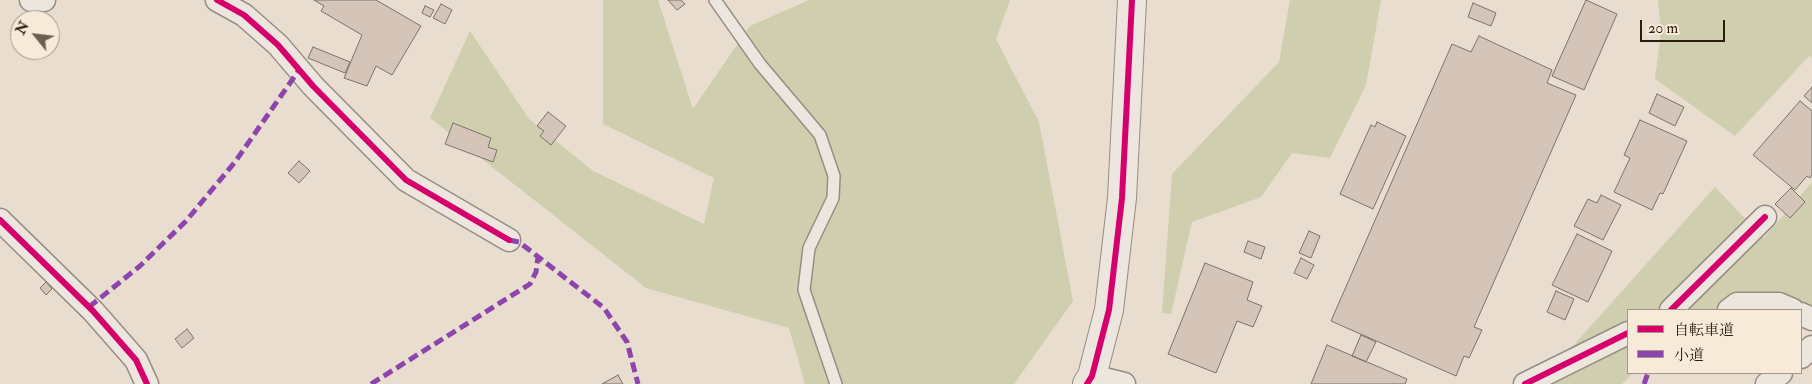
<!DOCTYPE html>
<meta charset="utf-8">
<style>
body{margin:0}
#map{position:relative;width:1812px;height:384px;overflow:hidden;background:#e8ddce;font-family:"IM FELL Double Pica","Noto Serif JP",serif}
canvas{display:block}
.legend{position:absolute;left:1627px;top:309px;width:175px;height:65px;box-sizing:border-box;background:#f7ead8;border:1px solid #a59888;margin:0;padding:6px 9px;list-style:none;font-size:15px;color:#2b1c10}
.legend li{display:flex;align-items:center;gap:10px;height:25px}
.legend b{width:25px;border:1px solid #a59888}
.north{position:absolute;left:10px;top:10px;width:50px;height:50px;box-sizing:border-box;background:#f7ead8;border:1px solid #a59888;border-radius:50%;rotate:299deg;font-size:14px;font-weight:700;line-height:20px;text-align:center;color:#2b1c10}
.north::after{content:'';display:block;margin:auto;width:18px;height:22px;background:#6d6052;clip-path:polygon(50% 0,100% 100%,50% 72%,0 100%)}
.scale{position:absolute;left:1640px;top:20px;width:85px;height:22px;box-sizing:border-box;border:2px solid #2b1c10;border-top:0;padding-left:6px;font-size:15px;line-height:18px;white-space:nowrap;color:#2b1c10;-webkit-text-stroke:4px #f7ead8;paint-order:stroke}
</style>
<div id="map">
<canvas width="1812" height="384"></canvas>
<ul class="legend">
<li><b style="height:6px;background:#d6006c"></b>自転車道</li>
<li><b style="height:6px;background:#8e44ad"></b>小道</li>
</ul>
<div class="north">N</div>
<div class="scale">20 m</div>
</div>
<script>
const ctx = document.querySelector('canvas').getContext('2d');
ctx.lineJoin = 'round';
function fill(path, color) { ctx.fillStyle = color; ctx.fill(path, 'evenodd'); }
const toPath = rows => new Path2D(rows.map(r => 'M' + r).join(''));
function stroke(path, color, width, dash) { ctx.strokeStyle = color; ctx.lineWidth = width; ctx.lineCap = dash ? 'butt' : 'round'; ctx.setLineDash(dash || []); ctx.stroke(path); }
fill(toPath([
 [603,0,658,0,693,109,750,26,809,0,1010,0,996,39,1039,122,1073,301,1014,384,805,384,789,328,646,288,430,118,470,31,529,119,593,171,704,224,714,178,603,124],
 [1290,0,1381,0,1366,85,1330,158,1292,153,1261,197,1192,222,1171,314,1162,313,1172,174,1279,62],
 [1658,0,1812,0,1812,58,1809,56,1735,136,1655,79,1661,32],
 [1812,182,1812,308,1628,310,1628,373,1633,373,1622,384,1539,384,1715,187,1764,238]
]), '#cfceae');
const building = toPath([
 [314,0,376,0,421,26,392,75,376,66,367,86,344,78,362,35,321,11,324,6,314,0],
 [668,0,681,0,685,4,677,10,668,0],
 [1586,0,1617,14,1584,90,1552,76,1586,0],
 [1473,3,1496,13,1491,26,1468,17,1473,3],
 [441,4,452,10,445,24,433,18,441,4],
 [425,6,434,10,430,17,422,13,425,6],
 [1479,36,1552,70,1547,83,1576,95,1474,327,1482,330,1469,358,1464,356,1456,376,1331,321,1452,44,1471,52,1479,36],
 [313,47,350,62,345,73,308,58,313,47],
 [1812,87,1812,103,1804,96,1812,87],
 [1657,94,1684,107,1675,126,1649,113,1657,94],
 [1800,101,1812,111,1812,175,1810,178,1807,176,1795,190,1753,155,1800,101],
 [548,112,566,126,551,145,540,136,544,131,537,126,548,112],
 [1640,120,1687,141,1663,194,1660,193,1652,210,1614,192,1630,158,1624,155,1640,120],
 [1377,122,1406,136,1373,209,1340,194,1371,125,1375,127,1377,122],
 [453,123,491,138,488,147,497,150,493,162,445,144,453,123],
 [299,161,310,171,299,183,288,173,299,161],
 [1791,188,1805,202,1790,218,1775,204,1791,188],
 [1601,195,1621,205,1603,240,1574,226,1588,199,1597,203,1601,195],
 [1309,231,1320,236,1311,258,1299,253,1309,231],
 [1577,234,1612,251,1588,302,1552,285,1577,234],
 [1248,241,1265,247,1261,259,1244,252,1248,241],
 [1301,258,1314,265,1307,279,1294,273,1301,258],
 [1205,263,1253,282,1247,300,1262,306,1253,327,1237,321,1216,373,1168,354,1205,263],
 [46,282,52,289,46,295,40,288,46,282],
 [1556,291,1574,299,1565,320,1547,312,1556,291],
 [187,329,194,338,182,348,175,339,187,329],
 [1361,335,1376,342,1366,362,1352,356,1361,335],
 [1327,345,1407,379,1405,384,1311,384,1327,345],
 [618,375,623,384,602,384,618,375]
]);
fill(building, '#d5c5b9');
stroke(building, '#7b736a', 1);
const service = toPath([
 [715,0,760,64,820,135,834,176,833,198,809,248,804,290,836,384]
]);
const minor = toPath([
 [31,0,44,0],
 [217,0,244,15,278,45,313,86,406,180,509,240],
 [0,220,93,311,136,360,147,384],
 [1671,310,1765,217],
 [1729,310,1737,304,1779,304,1793,310],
 [1801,314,1812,319],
 [1801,357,1812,347],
 [1092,376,1124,384],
 [1525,384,1628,333],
 [1767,384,1781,373]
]);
const tertiary = toPath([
 [1087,384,1092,376,1109,310,1122,198,1132,0]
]);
stroke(service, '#968e84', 14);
stroke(minor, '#968e84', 25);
stroke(tertiary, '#968e84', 30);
stroke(service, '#ece6df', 11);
stroke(minor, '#ece6df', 22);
stroke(tertiary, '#ece6df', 28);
stroke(toPath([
 [509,240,519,242,604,308,627,342,638,384],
 [89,307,140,266,186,221,235,162,299,70],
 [371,384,530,284,536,272,538,257],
 [1644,384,1648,373]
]), '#8e44ad', 5, [10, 5]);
stroke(toPath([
 [217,0,244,15,278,45,313,86,406,180,509,240],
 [0,220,93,311,136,360,147,384],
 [1671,310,1765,217],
 [1087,384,1092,376,1109,310,1122,198,1132,0],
 [1525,384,1628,333]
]), '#d6006c', 6);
</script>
